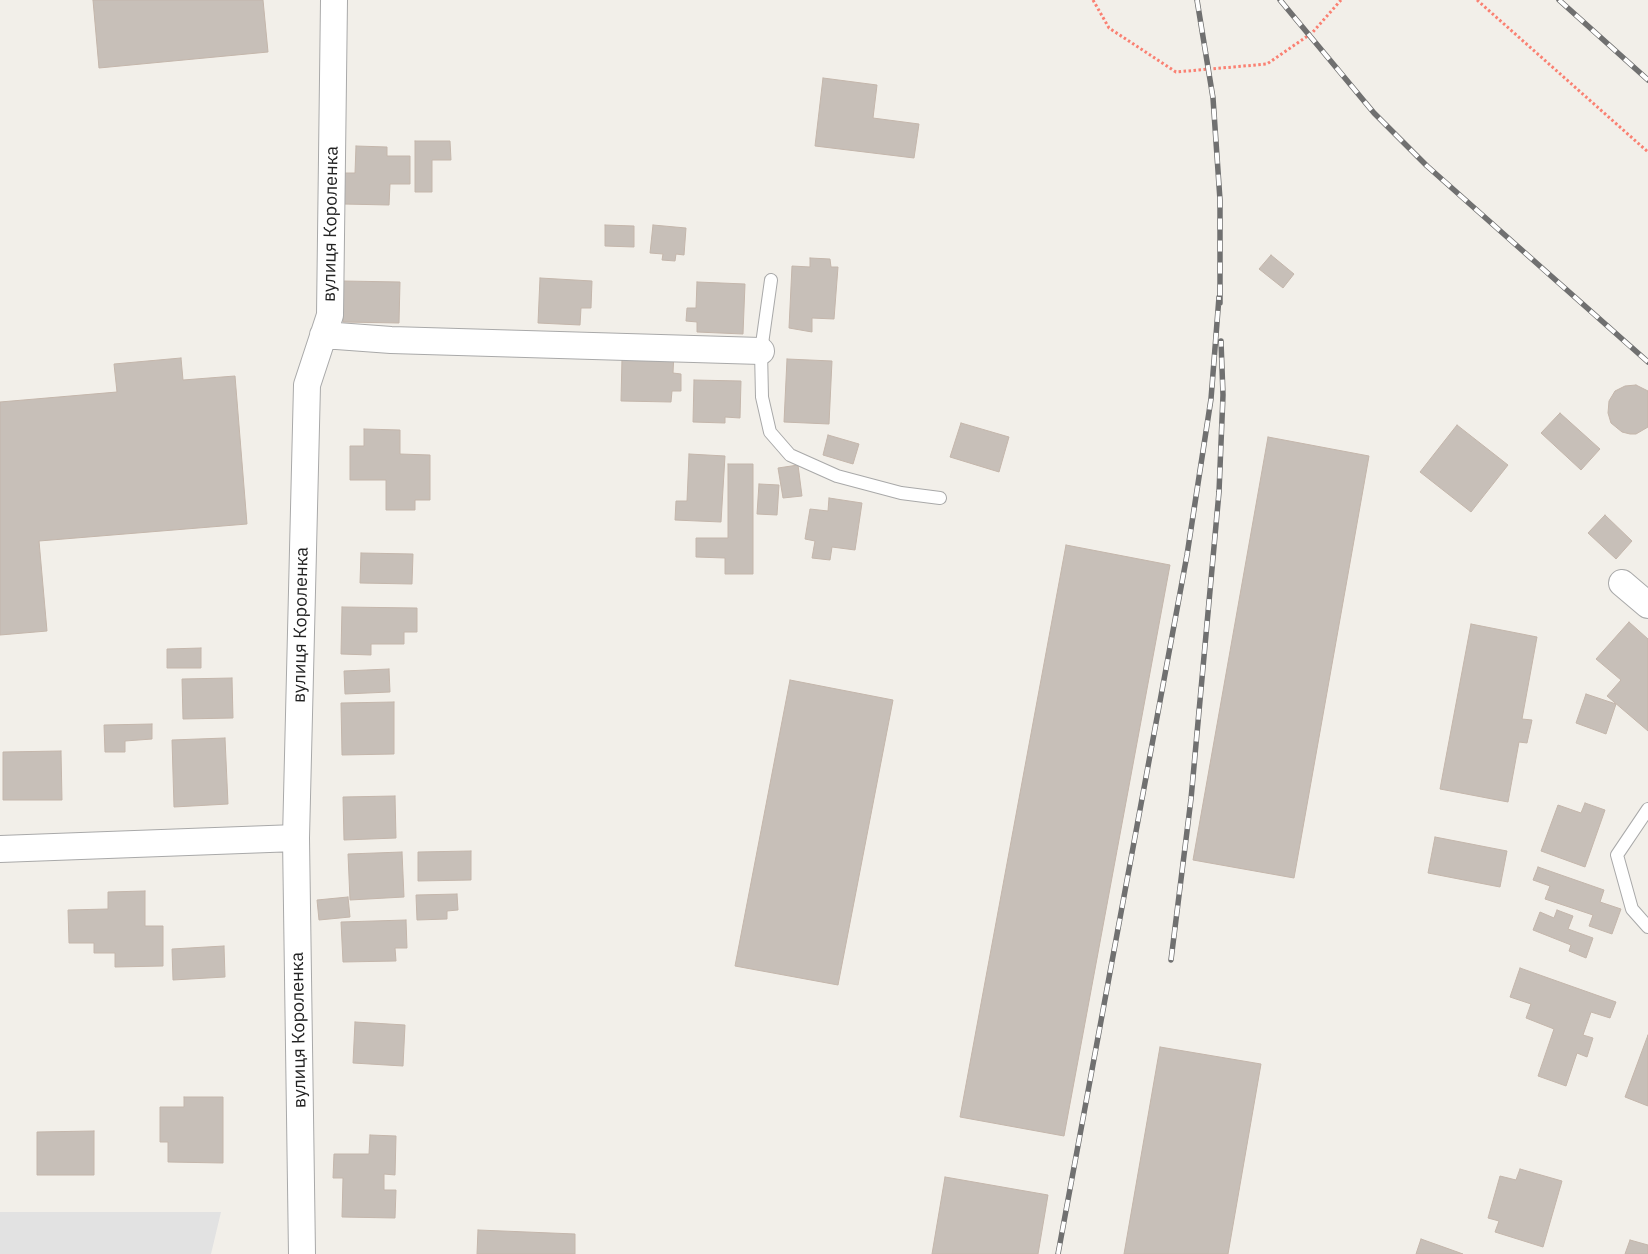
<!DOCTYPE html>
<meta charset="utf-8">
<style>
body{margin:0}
canvas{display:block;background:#f2efe9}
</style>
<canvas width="1648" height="1254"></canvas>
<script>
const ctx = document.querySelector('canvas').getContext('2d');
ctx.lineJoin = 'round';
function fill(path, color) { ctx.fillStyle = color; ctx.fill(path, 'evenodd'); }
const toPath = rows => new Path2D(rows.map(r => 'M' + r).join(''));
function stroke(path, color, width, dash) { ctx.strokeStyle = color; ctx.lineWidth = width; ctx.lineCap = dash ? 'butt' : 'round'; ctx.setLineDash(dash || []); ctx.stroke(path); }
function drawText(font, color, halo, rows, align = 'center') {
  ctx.font = font + ' "IBM Plex Sans",sans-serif'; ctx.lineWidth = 4; ctx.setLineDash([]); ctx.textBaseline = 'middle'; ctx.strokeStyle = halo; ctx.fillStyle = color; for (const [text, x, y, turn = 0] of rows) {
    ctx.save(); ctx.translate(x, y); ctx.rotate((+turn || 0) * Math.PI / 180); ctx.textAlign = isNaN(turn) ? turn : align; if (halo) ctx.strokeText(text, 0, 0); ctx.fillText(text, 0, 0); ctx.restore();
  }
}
fill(toPath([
 [0,1212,221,1212,211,1254,0,1254]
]), '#e2e2e2');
const building = toPath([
 [93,0,263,0,268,52,99,68,93,0],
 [823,78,877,85,873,118,919,124,914,158,815,146,823,78],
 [415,141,450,141,451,160,432,160,432,192,415,192,415,141],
 [356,146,387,147,387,156,410,156,410,184,390,184,389,205,343,204,343,173,355,173,356,146],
 [605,225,634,226,634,247,605,246,605,225],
 [653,225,686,228,684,255,676,254,675,261,662,260,663,254,650,253,653,225],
 [1271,255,1294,274,1283,288,1259,269,1271,255],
 [810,258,830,259,831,267,838,267,834,319,812,318,812,332,789,328,792,266,810,267,810,258],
 [540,278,592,281,591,308,581,308,580,325,538,323,540,278],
 [343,281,400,282,399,323,343,322,343,281],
 [697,282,745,284,743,334,697,332,697,322,686,321,687,308,696,308,697,282],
 [674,353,673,373,681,374,681,391,672,391,671,402,621,401,622,358,674,353],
 [181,358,183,380,235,376,247,524,39,541,47,631,0,635,0,402,117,392,114,364,181,358],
 [787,359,832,361,829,424,784,422,787,359],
 [694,380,741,381,740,418,725,417,725,423,693,422,694,380],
 [1636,385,1648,391,1648,427,1636,434,1630,434,1622,432,1611,423,1608,413,1609,401,1615,391,1625,386,1636,385],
 [1560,413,1600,449,1581,470,1541,433,1560,413],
 [961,423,1009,437,999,472,950,457,961,423],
 [1457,425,1508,465,1471,512,1420,472,1457,425],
 [364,429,400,430,400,454,430,455,430,500,415,500,415,510,386,510,386,480,350,480,350,446,364,446,364,429],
 [828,435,859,444,853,464,823,455,828,435],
 [1268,437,1369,456,1294,878,1193,860,1268,437],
 [689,454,725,456,721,522,675,520,676,501,687,501,689,454],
 [728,464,753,464,753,574,725,574,725,558,696,557,696,538,728,538,728,464],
 [798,465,802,496,783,498,778,468,798,465],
 [759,484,779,485,777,515,757,514,759,484],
 [829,498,862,503,855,550,832,547,830,560,812,558,815,541,805,539,810,509,828,511,829,498],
 [1605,515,1632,541,1616,559,1588,533,1605,515],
 [1066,545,1170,565,1064,1136,960,1117,1066,545],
 [361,553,413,554,412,584,360,583,361,553],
 [342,607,417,608,417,632,404,632,404,644,371,644,371,655,341,654,342,607],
 [1629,622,1648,639,1648,731,1607,696,1621,680,1596,659,1629,622],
 [1471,624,1537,637,1522,719,1532,720,1527,743,1519,742,1508,802,1440,789,1471,624],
 [201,648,201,668,167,668,167,649,201,648],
 [389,669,390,692,345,694,344,671,389,669],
 [232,678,233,718,183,719,182,679,232,678],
 [790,680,893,700,838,985,735,966,790,680],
 [1586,694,1616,704,1606,734,1576,723,1586,694],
 [394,702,394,754,342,755,341,703,394,702],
 [152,724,152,739,125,741,125,752,105,752,104,725,152,724],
 [225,738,228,804,174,807,172,740,225,738],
 [61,751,62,800,3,800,3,752,61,751],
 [395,796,396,838,344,840,343,797,395,796],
 [1585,803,1605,810,1585,867,1541,851,1558,805,1581,813,1585,803],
 [1435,837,1507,851,1500,887,1428,873,1435,837],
 [471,851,471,880,418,881,418,852,471,851],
 [402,852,404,897,350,900,348,854,402,852],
 [1538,867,1604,890,1600,902,1621,909,1612,934,1589,926,1593,915,1545,899,1550,886,1533,880,1538,867],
 [145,891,145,926,163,926,163,966,115,967,115,953,94,953,94,943,69,943,68,910,108,909,108,892,145,891],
 [457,894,458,910,447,911,447,919,417,920,416,895,457,894],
 [348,897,350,917,319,920,317,900,348,897],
 [1557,910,1573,916,1568,929,1593,938,1586,958,1569,951,1571,945,1533,930,1540,912,1554,918,1557,910],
 [406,920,407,948,395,948,396,961,343,962,341,922,406,920],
 [224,946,225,977,173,980,172,949,224,946],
 [1520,968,1616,1002,1610,1018,1591,1012,1583,1035,1593,1038,1587,1057,1577,1053,1566,1086,1538,1076,1554,1029,1526,1018,1531,1004,1510,997,1520,968],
 [355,1022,405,1025,403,1066,353,1063,355,1022],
 [1648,1035,1648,1106,1625,1097,1648,1035],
 [1160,1047,1261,1064,1228,1254,1124,1254,1160,1047],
 [184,1097,223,1097,223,1163,168,1162,168,1142,160,1142,160,1107,184,1107,184,1097],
 [94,1131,94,1175,37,1175,37,1132,94,1131],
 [370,1135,396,1136,395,1175,384,1174,384,1190,396,1190,395,1218,342,1217,343,1178,333,1178,334,1154,369,1154,370,1135],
 [1520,1169,1562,1181,1543,1247,1495,1232,1499,1221,1488,1218,1500,1176,1516,1180,1520,1169],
 [945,1177,1048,1195,1038,1254,932,1254,945,1177],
 [478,1230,575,1234,575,1254,477,1254,478,1230],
 [1421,1239,1463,1254,1416,1254,1421,1239],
 [1630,1240,1648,1245,1648,1254,1625,1254,1630,1240]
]);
fill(building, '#c7bfb8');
stroke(building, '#c4b6ab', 1);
const service = toPath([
 [771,280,761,351,762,397,770,432,790,455,837,476,901,493,940,498],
 [1648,809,1617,855,1632,909,1648,927]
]);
const minor = toPath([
 [323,335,391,340,761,351],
 [1622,583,1648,605],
 [0,849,296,838],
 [302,1254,296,838,307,385,330,315,334,0]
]);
stroke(service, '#a9a9a9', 14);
stroke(minor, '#a9a9a9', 28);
stroke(toPath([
 [1093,0,1109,28,1176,72,1267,64,1312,33,1341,0],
 [1477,0,1648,152]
]), '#fa8072', 3, [2.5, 2.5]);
stroke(service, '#fff', 12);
stroke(minor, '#fff', 26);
const rail = toPath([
 [1197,0,1213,98,1220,200,1220,303],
 [1280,0,1374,113,1427,166,1648,362],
 [1559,0,1648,80],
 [1171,960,1191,799,1219,492,1223,395,1221,341],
 [1058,1254,1187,555,1211,399,1219,297]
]);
stroke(rail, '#707070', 5.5);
stroke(rail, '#fff', 4, [11]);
drawText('18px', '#222', '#fff', [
 ["вулиця Короленка",331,224,-89],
 ["вулиця Короленка",301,625,-89],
 ["вулиця Короленка",299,1030,-91]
]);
</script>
